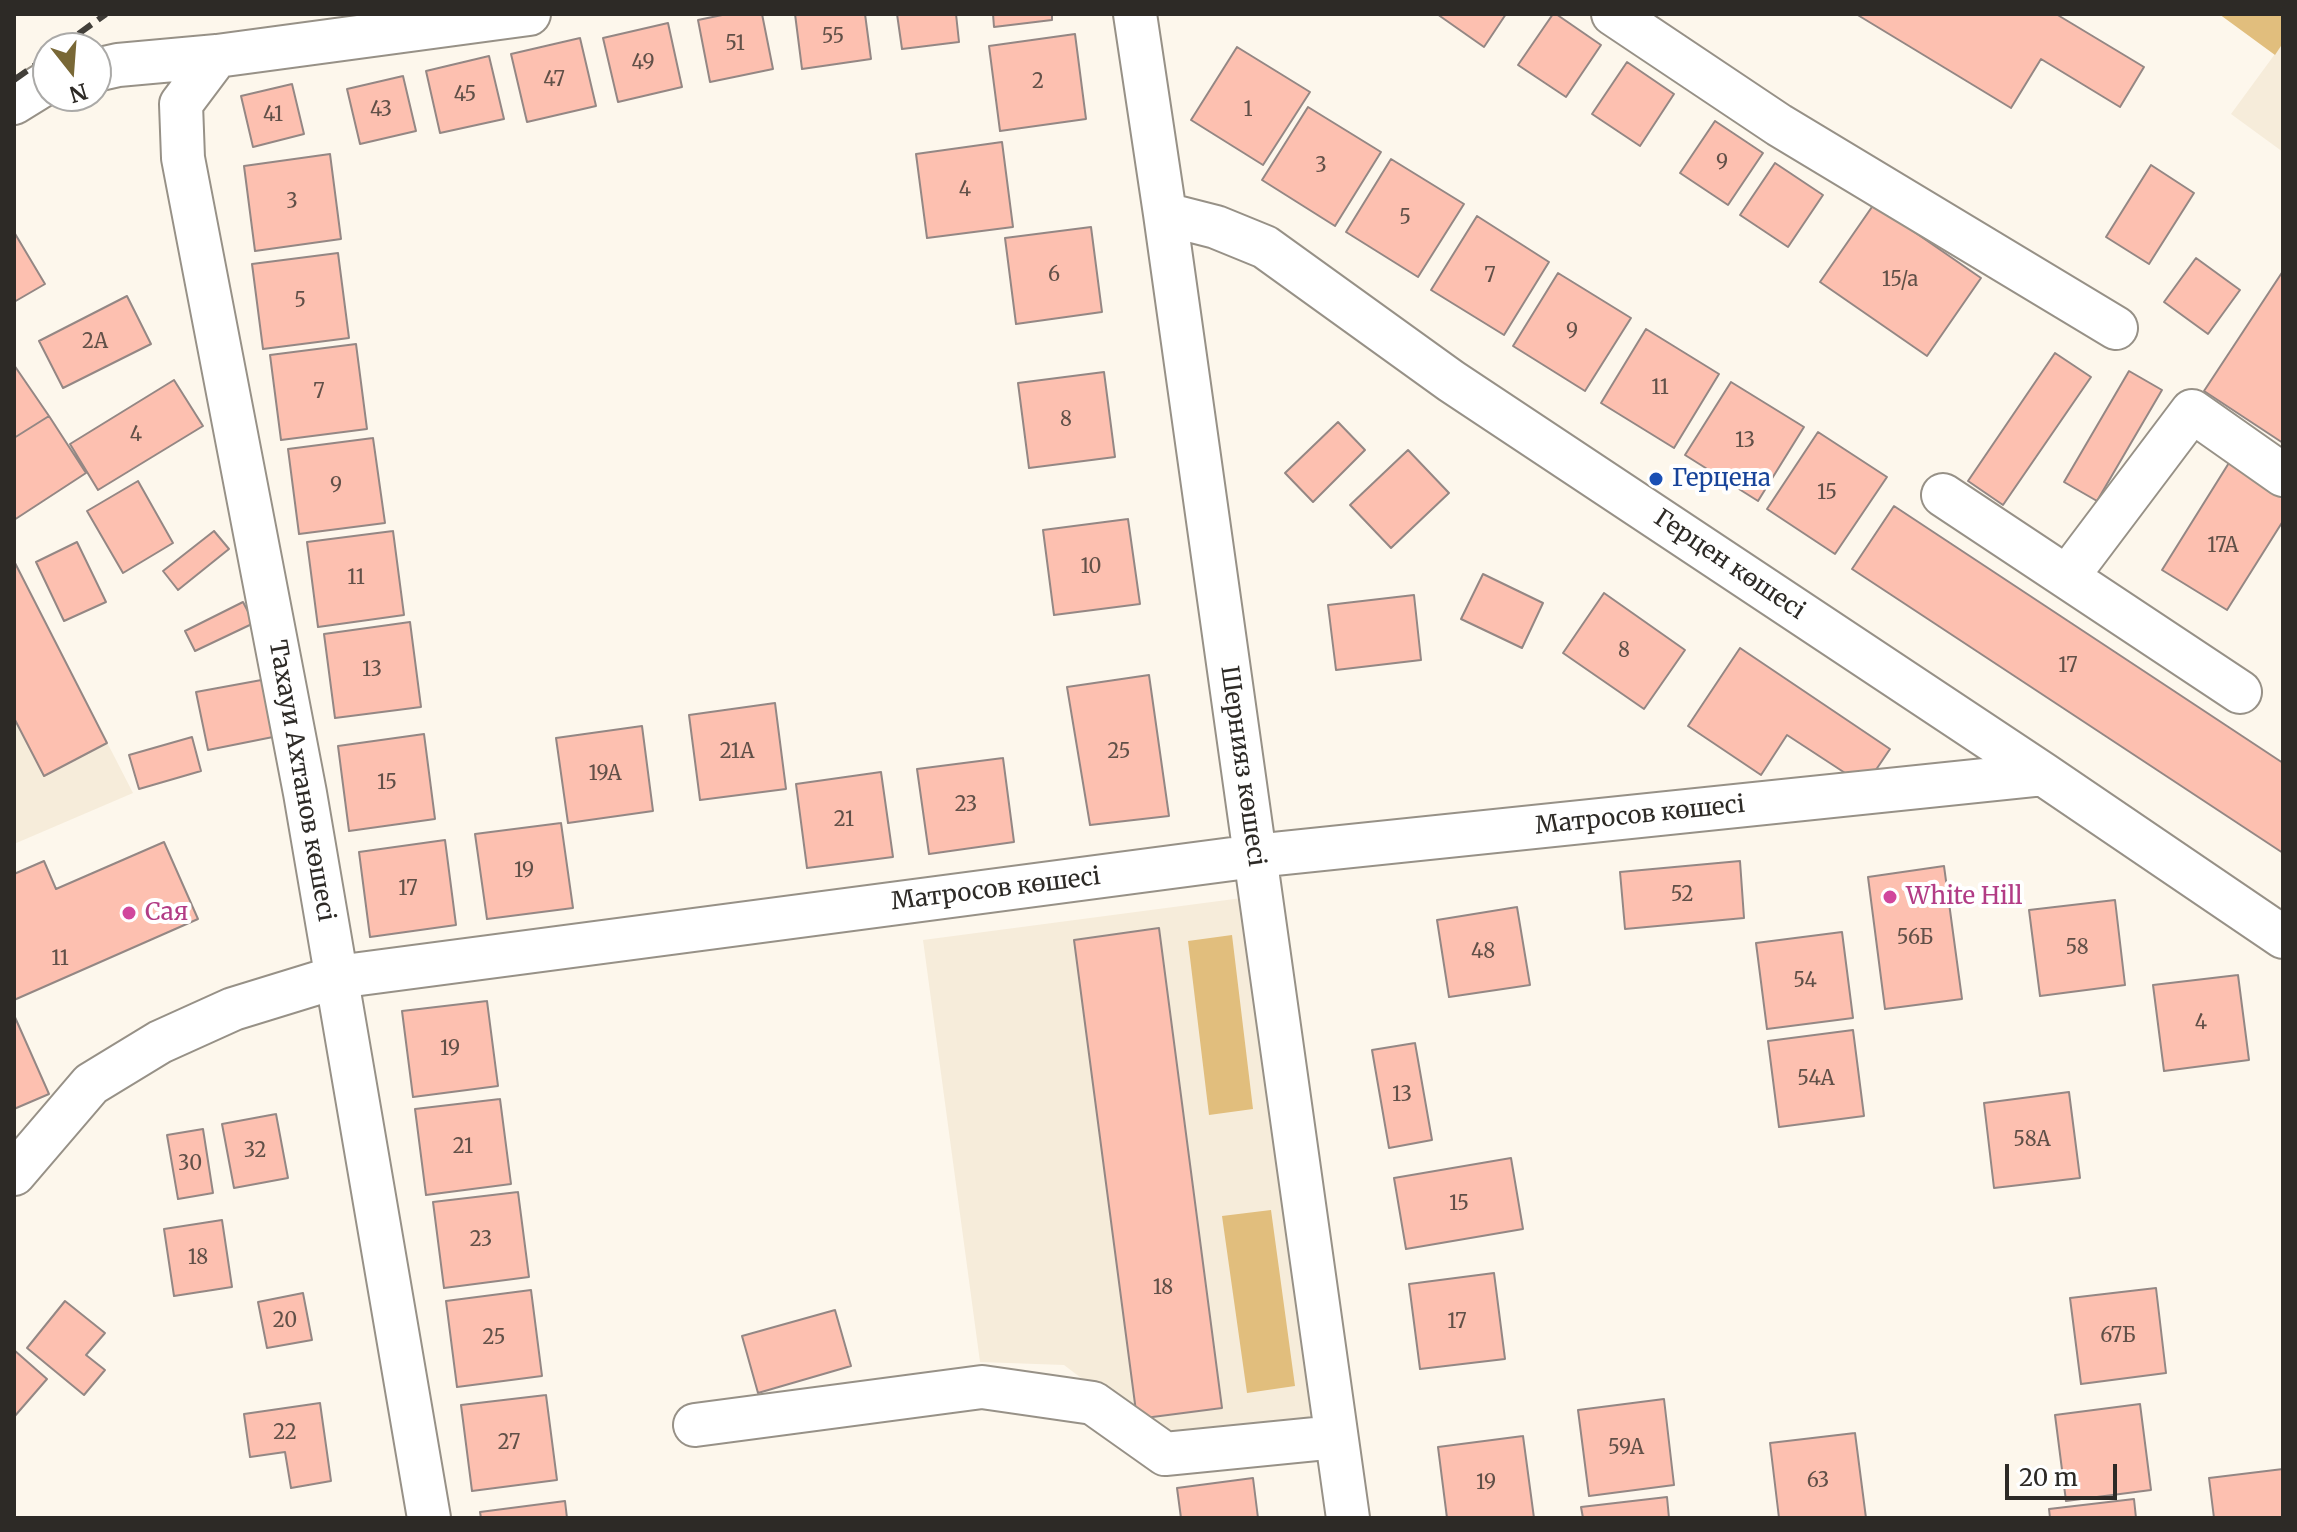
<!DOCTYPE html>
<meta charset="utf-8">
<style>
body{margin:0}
#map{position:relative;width:2297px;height:1532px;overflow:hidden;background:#fdf7ec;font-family:Merriweather,serif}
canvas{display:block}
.frame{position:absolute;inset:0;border:16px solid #2d2a26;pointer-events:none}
.north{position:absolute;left:32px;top:32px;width:80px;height:80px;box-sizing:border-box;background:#fff;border:2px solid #abaaa8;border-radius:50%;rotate:163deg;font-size:22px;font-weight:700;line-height:32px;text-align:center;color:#2d2a26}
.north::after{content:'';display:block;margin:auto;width:28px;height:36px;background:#796836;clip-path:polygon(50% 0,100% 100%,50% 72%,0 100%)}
.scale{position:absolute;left:2005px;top:1464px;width:112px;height:36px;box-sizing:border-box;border:4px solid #2d2a26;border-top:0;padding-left:10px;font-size:24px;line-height:28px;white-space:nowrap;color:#2d2a26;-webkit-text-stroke:6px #fff;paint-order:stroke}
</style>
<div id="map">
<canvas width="2297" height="1532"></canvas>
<div class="frame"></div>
<div class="north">N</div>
<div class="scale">20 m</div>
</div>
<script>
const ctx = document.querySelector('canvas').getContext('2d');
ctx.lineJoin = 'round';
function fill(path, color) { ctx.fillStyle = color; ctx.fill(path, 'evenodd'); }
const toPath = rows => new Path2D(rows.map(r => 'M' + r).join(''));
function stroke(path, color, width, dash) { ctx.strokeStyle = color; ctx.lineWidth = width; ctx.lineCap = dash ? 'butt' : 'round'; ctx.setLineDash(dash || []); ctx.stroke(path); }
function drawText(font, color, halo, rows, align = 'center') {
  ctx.font = font + ' Merriweather,serif'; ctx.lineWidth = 8; ctx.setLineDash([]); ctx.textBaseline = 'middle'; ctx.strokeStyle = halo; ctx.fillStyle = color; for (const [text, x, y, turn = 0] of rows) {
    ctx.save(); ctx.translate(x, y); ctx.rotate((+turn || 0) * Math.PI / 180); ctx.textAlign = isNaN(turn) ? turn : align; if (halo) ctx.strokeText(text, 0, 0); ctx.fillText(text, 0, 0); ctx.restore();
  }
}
fill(toPath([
 [2283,43,2283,152,2231,114],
 [14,561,133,793,14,844],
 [1242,898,1319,1420,1163,1440,1064,1365,980,1362,923,940]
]), '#f6ecda');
fill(toPath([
 [2219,14,2283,14,2283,43,2275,55],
 [1232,935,1253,1109,1209,1115,1188,941],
 [1271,1210,1295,1386,1247,1393,1222,1216]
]), '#e1be7d');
const building = toPath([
 [727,14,762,14,773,69,710,82,698,20,727,14],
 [795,14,865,14,871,59,802,69,795,14],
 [897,14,956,14,959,42,902,49,897,14],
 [993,14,1052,14,1052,20,994,27,993,14],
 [1437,14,1506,14,1484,47,1437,14],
 [1553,14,1556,14,1601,45,1566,97,1518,65,1553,14],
 [1856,14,2056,14,2144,67,2120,107,2041,59,2011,108,1856,14],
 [668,23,682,87,618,102,603,38,668,23],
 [1075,34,1086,119,1000,131,989,46,1075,34],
 [580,38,596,106,527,122,511,54,580,38],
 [1237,47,1310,92,1263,165,1191,120,1237,47],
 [489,56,504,119,440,133,426,71,489,56],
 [1627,62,1674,94,1640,146,1592,114,1627,62],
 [403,76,416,131,360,144,347,89,403,76],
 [292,84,304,134,253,147,241,96,292,84],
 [1308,107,1381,152,1335,226,1262,180,1308,107],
 [1715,121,1763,153,1728,205,1680,173,1715,121],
 [1002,142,1013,227,927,238,916,154,1002,142],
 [330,154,341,239,255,251,244,166,330,154],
 [1391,159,1464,204,1418,277,1346,232,1391,159],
 [1775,163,1823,195,1788,247,1740,215,1775,163],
 [2151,165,2194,193,2149,264,2106,237,2151,165],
 [1874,204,1981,278,1927,356,1820,282,1874,204],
 [1477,216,1549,262,1504,335,1431,290,1477,216],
 [1091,227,1102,312,1016,324,1005,238,1091,227],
 [14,232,45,284,14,302,14,232],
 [338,253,349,338,263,349,252,264,338,253],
 [2196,258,2240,290,2208,334,2164,302,2196,258],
 [2283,271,2283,443,2204,391,2283,271],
 [1558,273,1631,318,1585,391,1513,346,1558,273],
 [127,296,151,344,63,388,39,341,127,296],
 [1646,329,1719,374,1674,448,1601,403,1646,329],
 [356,344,367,429,281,440,270,355,356,344],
 [2055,353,2091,377,2003,505,1968,481,2055,353],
 [14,365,49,416,14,438,14,365],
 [2129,371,2162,390,2097,501,2064,482,2129,371],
 [1104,372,1115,457,1029,468,1018,383,1104,372],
 [174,380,203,426,98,490,70,444,174,380],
 [1731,382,1804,427,1758,501,1685,455,1731,382],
 [49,416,86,473,14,520,14,438,49,416],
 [1338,422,1365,450,1313,502,1285,473,1338,422],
 [1818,432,1887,477,1835,554,1767,509,1818,432],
 [373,438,385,523,299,534,288,449,373,438],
 [1408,450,1449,493,1391,548,1350,505,1408,450],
 [2232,458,2283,489,2283,521,2227,610,2162,570,2232,458],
 [138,481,173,543,123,573,87,511,138,481],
 [1894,506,2283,763,2283,853,1852,569,1894,506],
 [1128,519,1140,604,1054,615,1043,530,1128,519],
 [214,531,229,549,178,590,163,571,214,531],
 [393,531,404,615,318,627,307,542,393,531],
 [77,542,106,602,64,621,36,562,77,542],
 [14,561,107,743,44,776,14,718,14,561],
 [1483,574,1543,603,1522,648,1461,619,1483,574],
 [1604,593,1685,650,1644,709,1563,653,1604,593],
 [1414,595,1421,660,1336,670,1328,605,1414,595],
 [243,602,254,623,195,651,185,631,243,602],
 [410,622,421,707,335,718,324,634,410,622],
 [1740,648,1890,749,1865,786,1787,735,1761,775,1688,726,1740,648],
 [1149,675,1169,816,1090,825,1067,687,1149,675],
 [267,679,278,736,208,750,196,692,267,679],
 [775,703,786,789,700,800,689,715,775,703],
 [642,726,653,811,568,823,556,738,642,726],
 [424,734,435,819,349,831,338,746,424,734],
 [192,737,201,771,139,789,129,755,192,737],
 [1003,758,1014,842,929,854,917,769,1003,758],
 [881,772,893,857,807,868,796,784,881,772],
 [561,823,573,908,487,919,475,834,561,823],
 [445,840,456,925,370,937,359,852,445,840],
 [164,842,198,919,14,1000,14,874,44,861,56,889,164,842],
 [1740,861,1744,918,1625,929,1620,872,1740,861],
 [1944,866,1962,999,1885,1009,1868,877,1944,866],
 [2115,900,2125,985,2040,996,2029,910,2115,900],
 [1517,907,1530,985,1449,997,1437,920,1517,907],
 [1159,928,1222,1408,1137,1419,1074,940,1159,928],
 [1842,932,1853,1018,1767,1029,1756,943,1842,932],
 [2238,975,2249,1060,2164,1071,2153,985,2238,975],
 [487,1001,498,1086,413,1097,402,1011,487,1001],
 [14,1015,49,1094,14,1109,14,1015],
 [1853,1030,1864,1116,1779,1127,1768,1041,1853,1030],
 [1415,1043,1432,1140,1389,1148,1372,1050,1415,1043],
 [2069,1092,2080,1178,1994,1188,1984,1103,2069,1092],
 [500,1099,511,1184,426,1195,415,1109,500,1099],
 [276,1114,288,1178,234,1188,222,1124,276,1114],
 [203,1129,213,1193,178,1199,167,1135,203,1129],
 [1511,1158,1523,1229,1406,1249,1394,1178,1511,1158],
 [518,1192,529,1277,444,1288,433,1202,518,1192],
 [222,1220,232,1287,174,1296,164,1229,222,1220],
 [1494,1273,1505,1359,1420,1369,1409,1284,1494,1273],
 [2156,1288,2166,1373,2081,1384,2070,1298,2156,1288],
 [531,1290,542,1376,457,1387,446,1301,531,1290],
 [303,1293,312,1340,267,1348,258,1302,303,1293],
 [65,1301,105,1333,86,1355,105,1370,84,1395,27,1348,65,1301],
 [835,1310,851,1366,758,1393,742,1336,835,1310],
 [14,1350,47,1379,14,1417,14,1350],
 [546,1395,557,1480,472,1491,461,1405,546,1395],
 [1664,1399,1674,1485,1589,1496,1578,1410,1664,1399],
 [320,1403,331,1481,291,1488,285,1452,250,1457,244,1414,320,1403],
 [2140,1404,2151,1490,2066,1501,2055,1415,2140,1404],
 [1855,1433,1866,1518,1779,1518,1770,1443,1855,1433],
 [1523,1436,1534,1518,1447,1518,1438,1447,1523,1436],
 [2283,1469,2283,1518,2214,1518,2209,1478,2283,1469],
 [1253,1478,1258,1518,1181,1518,1177,1488,1253,1478],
 [1667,1497,1669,1518,1583,1518,1581,1507,1667,1497],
 [2134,1499,2136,1518,2050,1518,2049,1509,2134,1499],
 [565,1501,567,1518,481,1518,480,1512,565,1501]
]);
fill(building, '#fdc0b0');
stroke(building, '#948784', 2);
const minor = toPath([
 [1135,14,1165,214,1348,1518],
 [1613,14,1779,125,2116,328],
 [217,56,181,104,183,158,305,793,429,1518],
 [96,70,118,65,217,56,529,14],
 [14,103,48,82],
 [1165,214,1216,227,1265,247,1451,381,2043,774,2283,937],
 [1943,495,2240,692],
 [2067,577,2192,411,2283,475],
 [14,1174,91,1084,160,1042,233,1009,337,977,1255,856,2043,774],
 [695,1425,982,1387,1093,1403,1165,1454,1336,1437]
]);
stroke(minor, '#979187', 46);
stroke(minor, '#fff', 42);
stroke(toPath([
 [59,48,106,14],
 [14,80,48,56]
]), '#423f3a', 6, [16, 8]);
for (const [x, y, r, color] of [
 [1656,479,8,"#1a4fb4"],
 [1890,897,8,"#d1479c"],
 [129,913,8,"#d1479c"]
]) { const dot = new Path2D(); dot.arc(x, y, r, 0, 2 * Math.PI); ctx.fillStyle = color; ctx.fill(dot); stroke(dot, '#fff', 3); }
drawText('20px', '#615048', null, [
 ["55",833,37],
 ["51",735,44],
 ["49",643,63],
 ["47",554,80],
 ["2",1038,82],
 ["45",465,95],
 ["43",381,110],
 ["1",1248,110],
 ["41",273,115],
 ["9",1722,163],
 ["3",1321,166],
 ["4",965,190],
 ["3",292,202],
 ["5",1405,218],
 ["6",1054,275],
 ["7",1490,276],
 ["15/а",1900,280],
 ["5",300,301],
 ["9",1572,332],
 ["2А",95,342],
 ["11",1660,388],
 ["7",319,392],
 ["8",1066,420],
 ["4",136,435],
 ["13",1745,441],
 ["9",336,486],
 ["15",1827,493],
 ["17А",2223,546],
 ["10",1091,567],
 ["11",356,578],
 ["8",1624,651],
 ["17",2068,666],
 ["13",372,670],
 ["21А",737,752],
 ["25",1119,752],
 ["19А",605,774],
 ["15",387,783],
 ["23",966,805],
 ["21",844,820],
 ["19",524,871],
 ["17",408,889],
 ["52",1682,895],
 ["56Б",1915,938],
 ["58",2077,948],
 ["48",1483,952],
 ["11",60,959],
 ["54",1805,981],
 ["4",2201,1023],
 ["19",450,1049],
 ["54А",1816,1079],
 ["13",1402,1095],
 ["58А",2032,1140],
 ["21",463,1147],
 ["32",255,1151],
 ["30",190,1164],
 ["15",1459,1204],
 ["23",481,1240],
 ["18",198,1258],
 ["18",1163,1288],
 ["20",285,1321],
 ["17",1457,1322],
 ["67Б",2118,1336],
 ["25",494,1338],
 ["22",285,1433],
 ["27",509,1443],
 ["59А",1626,1448],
 ["63",1818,1481],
 ["19",1486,1483]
]);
drawText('24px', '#164399', '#fff', [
 ["Герцена",1672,479]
], 'left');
drawText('24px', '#2d2a26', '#fff', [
 ["Герцен көшесі",1729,565,34],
 ["Шернияз көшесі",1242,766,82],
 ["Тахауи Ахтанов көшесі",301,781,80],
 ["Матросов көшесі",1640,816,-6],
 ["Матросов көшесі",996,890,-7]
]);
drawText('24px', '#b23c85', '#fff', [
 ["White Hill",1906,897],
 ["Сая",145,913]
], 'left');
</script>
